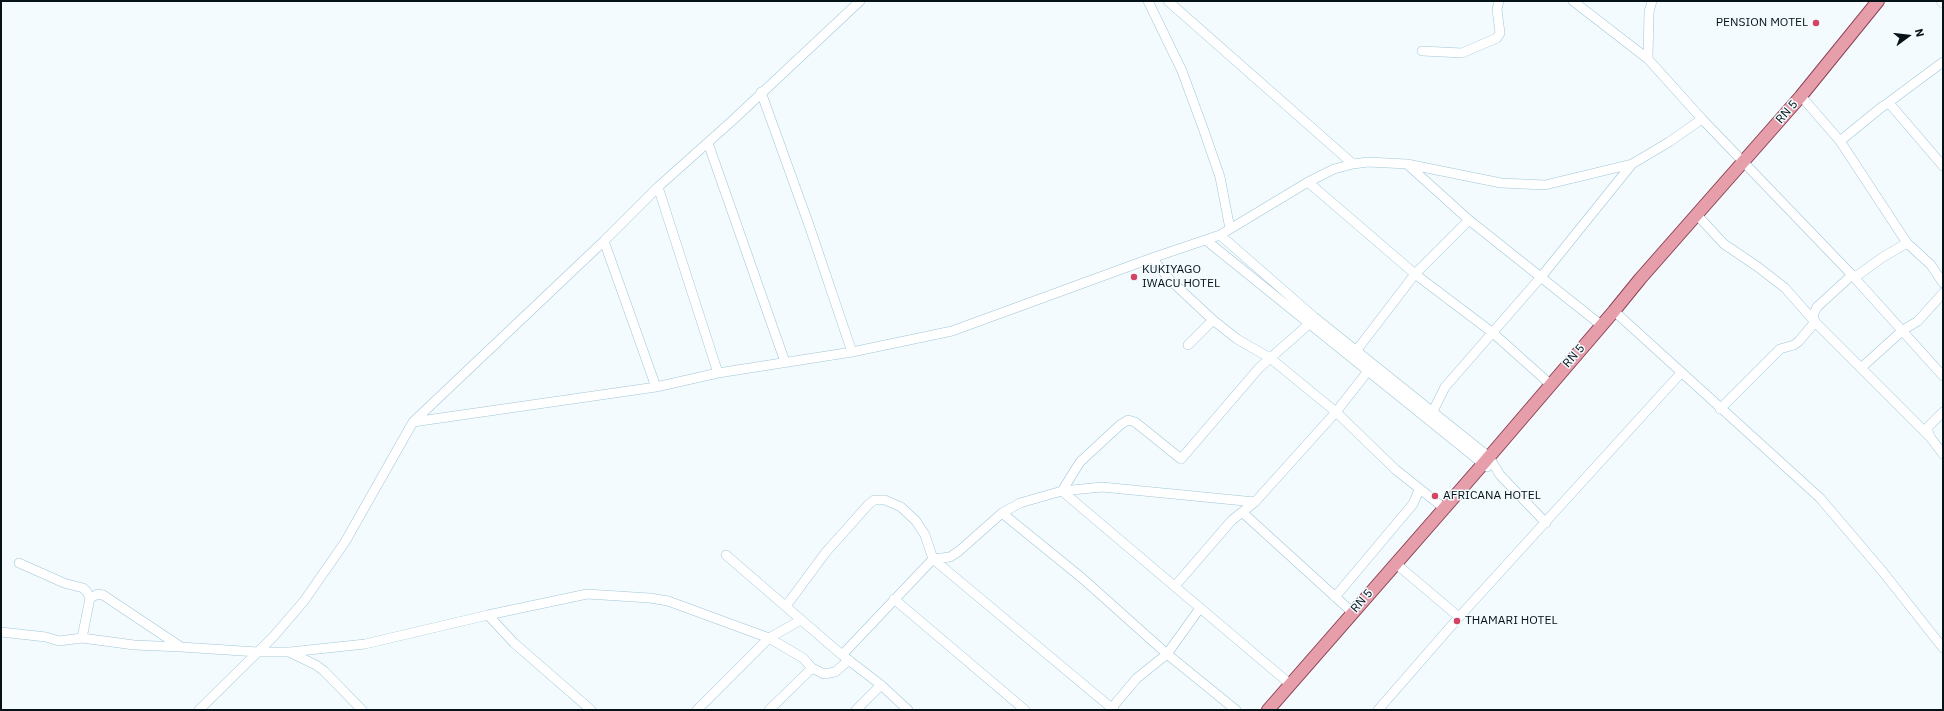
<!DOCTYPE html>
<style>
body{margin:0}
#map{position:relative;width:1944px;height:711px;overflow:hidden;background:#f3fbff;font-family:"IBM Plex Sans",sans-serif}
canvas{display:block}
.frame{position:absolute;inset:0;border:2px solid #051319;pointer-events:none}
.north{position:absolute;left:1888px;top:16px;width:40px;height:40px;-webkit-text-stroke:3px #f3fbff;paint-order:stroke;rotate:75deg;font-size:11px;font-weight:700;line-height:16px;text-align:center;color:#051319}
.north::after{content:'';display:block;margin:auto;width:14px;height:18px;background:#051319;clip-path:polygon(50% 0,100% 100%,50% 72%,0 100%)}
</style>
<div id="map">
<canvas width="1944" height="711"></canvas>
<div class="frame"></div>
<div class="north">N</div>
</div>
<script>
const ctx = document.querySelector('canvas').getContext('2d');
ctx.lineJoin = 'round';
const toPath = rows => new Path2D(rows.map(r => 'M' + r).join(''));
function stroke(path, color, width, dash) { ctx.strokeStyle = color; ctx.lineWidth = width; ctx.lineCap = dash ? 'butt' : 'round'; ctx.setLineDash(dash || []); ctx.stroke(path); }
function drawText(font, color, halo, rows, align = 'center') {
  ctx.font = font + ' "IBM Plex Sans",sans-serif'; ctx.lineWidth = 3; ctx.setLineDash([]); ctx.textBaseline = 'middle'; ctx.strokeStyle = halo; ctx.fillStyle = color; for (const [text, x, y, turn = 0] of rows) {
    ctx.save(); ctx.translate(x, y); ctx.rotate((+turn || 0) * Math.PI / 180); ctx.textAlign = isNaN(turn) ? turn : align; if (halo) ctx.strokeText(text, 0, 0); ctx.fillText(text, 0, 0); ctx.restore();
  }
}
const minor = toPath([
 [1148,1,1182,71,1203,128,1220,177,1230,229],
 [1168,1,1353,164],
 [1573,1,1648,59,1702,119,1852,275,1943,376],
 [1941,1,1943,3],
 [1422,51,1462,53,1497,38,1500,33,1497,9,1499,1],
 [1648,59,1649,12,1652,1],
 [761,92,809,225,852,352],
 [1801,96,1840,141,1907,243,1931,265,1943,283],
 [1885,105,1943,62],
 [1840,141,1883,106,1889,103,1943,166],
 [708,143,785,362],
 [1408,165,1469,220,1601,325],
 [1308,182,1415,274,1493,333,1550,384],
 [658,187,718,373],
 [1697,215,1724,244,1758,267,1785,288,1815,322,1861,368,1903,330,1918,321,1943,293],
 [1220,235,1314,317,1489,457,1500,475,1546,523],
 [604,241,656,387],
 [1207,241,1487,467],
 [1152,258,1169,279,1213,320,1237,339,1270,358,1336,412,1396,470,1444,508],
 [1614,311,1820,498,1883,572,1943,648],
 [1188,345,1213,320],
 [1353,355,1415,274,1469,220],
 [1861,368,1930,437],
 [1720,409,1780,349,1794,345,1799,341,1815,322,1813,315,1817,307,1852,275,1858,275,1883,257,1907,243],
 [1943,412,1927,428,1930,437,1943,454],
 [1430,417,1445,387,1541,277,1632,164],
 [413,422,656,387,718,373,852,352,952,331,1152,258,1220,235,1308,182,1334,169,1353,164,1368,162,1407,164,1501,183,1545,185,1632,164,1669,142,1702,119],
 [1242,512,1353,613],
 [1002,513,1082,578,1167,654,1236,710],
 [726,555,842,655,881,685,908,710],
 [19,563,64,583,83,588,87,592,90,598],
 [1395,563,1459,617],
 [1175,586,1232,520,1255,502,1336,412,1368,371],
 [1335,597,1413,504,1419,490],
 [894,599,1025,710],
 [786,606,826,552,868,505,874,500,885,500,901,507,916,521,925,535,933,559,1114,710],
 [488,615,587,594,650,598,668,601,769,638,803,658,812,668],
 [1,632,46,637,59,641,82,638,134,645,181,647,258,652,289,652,316,665,324,671,362,710],
 [82,638,90,598,98,594,103,595,181,647],
 [290,652,365,644,488,615,514,643,591,710],
 [842,655,933,559,950,557,959,551,1002,513,1020,503,1062,491,1102,487,1255,502],
 [1290,684,1062,491,1080,462,1120,425,1128,420,1135,422,1181,459,1259,368,1309,324],
 [199,710,273,637,304,601,345,542,413,422,604,241,658,187,733,120,860,1],
 [697,710,769,638,801,620],
 [769,710,812,668,824,674,835,672,849,660],
 [856,710,881,685],
 [1110,710,1137,678,1167,654,1200,608],
 [1378,710,1459,617,1681,373]
]);
const major = toPath([
 [1268,710,1483,464,1614,311,1640,279,1801,96,1878,1]
]);
stroke(minor, '#a0c6d7', 10);
stroke(major, '#8c4353', 14);
stroke(minor, '#fff', 9);
stroke(major, '#e69eaa', 12);
for (const [x, y, r, color] of [
 [1816,23,4,"#d34363"],
 [1134,277,4,"#d34363"],
 [1435,496,4,"#d34363"],
 [1457,621,4,"#d34363"]
]) { const dot = new Path2D(); dot.arc(x, y, r, 0, 2 * Math.PI); ctx.fillStyle = color; ctx.fill(dot); stroke(dot, '#f3fbff', 1.5); }
drawText('12px', '#051319', '#f3fbff', [
 ["PENSION MOTEL",1808,23,"right"],
 ["KUKIYAGO",1142,270],
 ["IWACU HOTEL",1142,284],
 ["AFRICANA HOTEL",1443,496],
 ["THAMARI HOTEL",1465,621]
], 'left');
drawText('12px', '#051319', '#f3fbff', [
 ["RN 5",1787,112,-49],
 ["RN 5",1574,356,-49],
 ["RN 5",1362,601,-49]
]);
</script>
